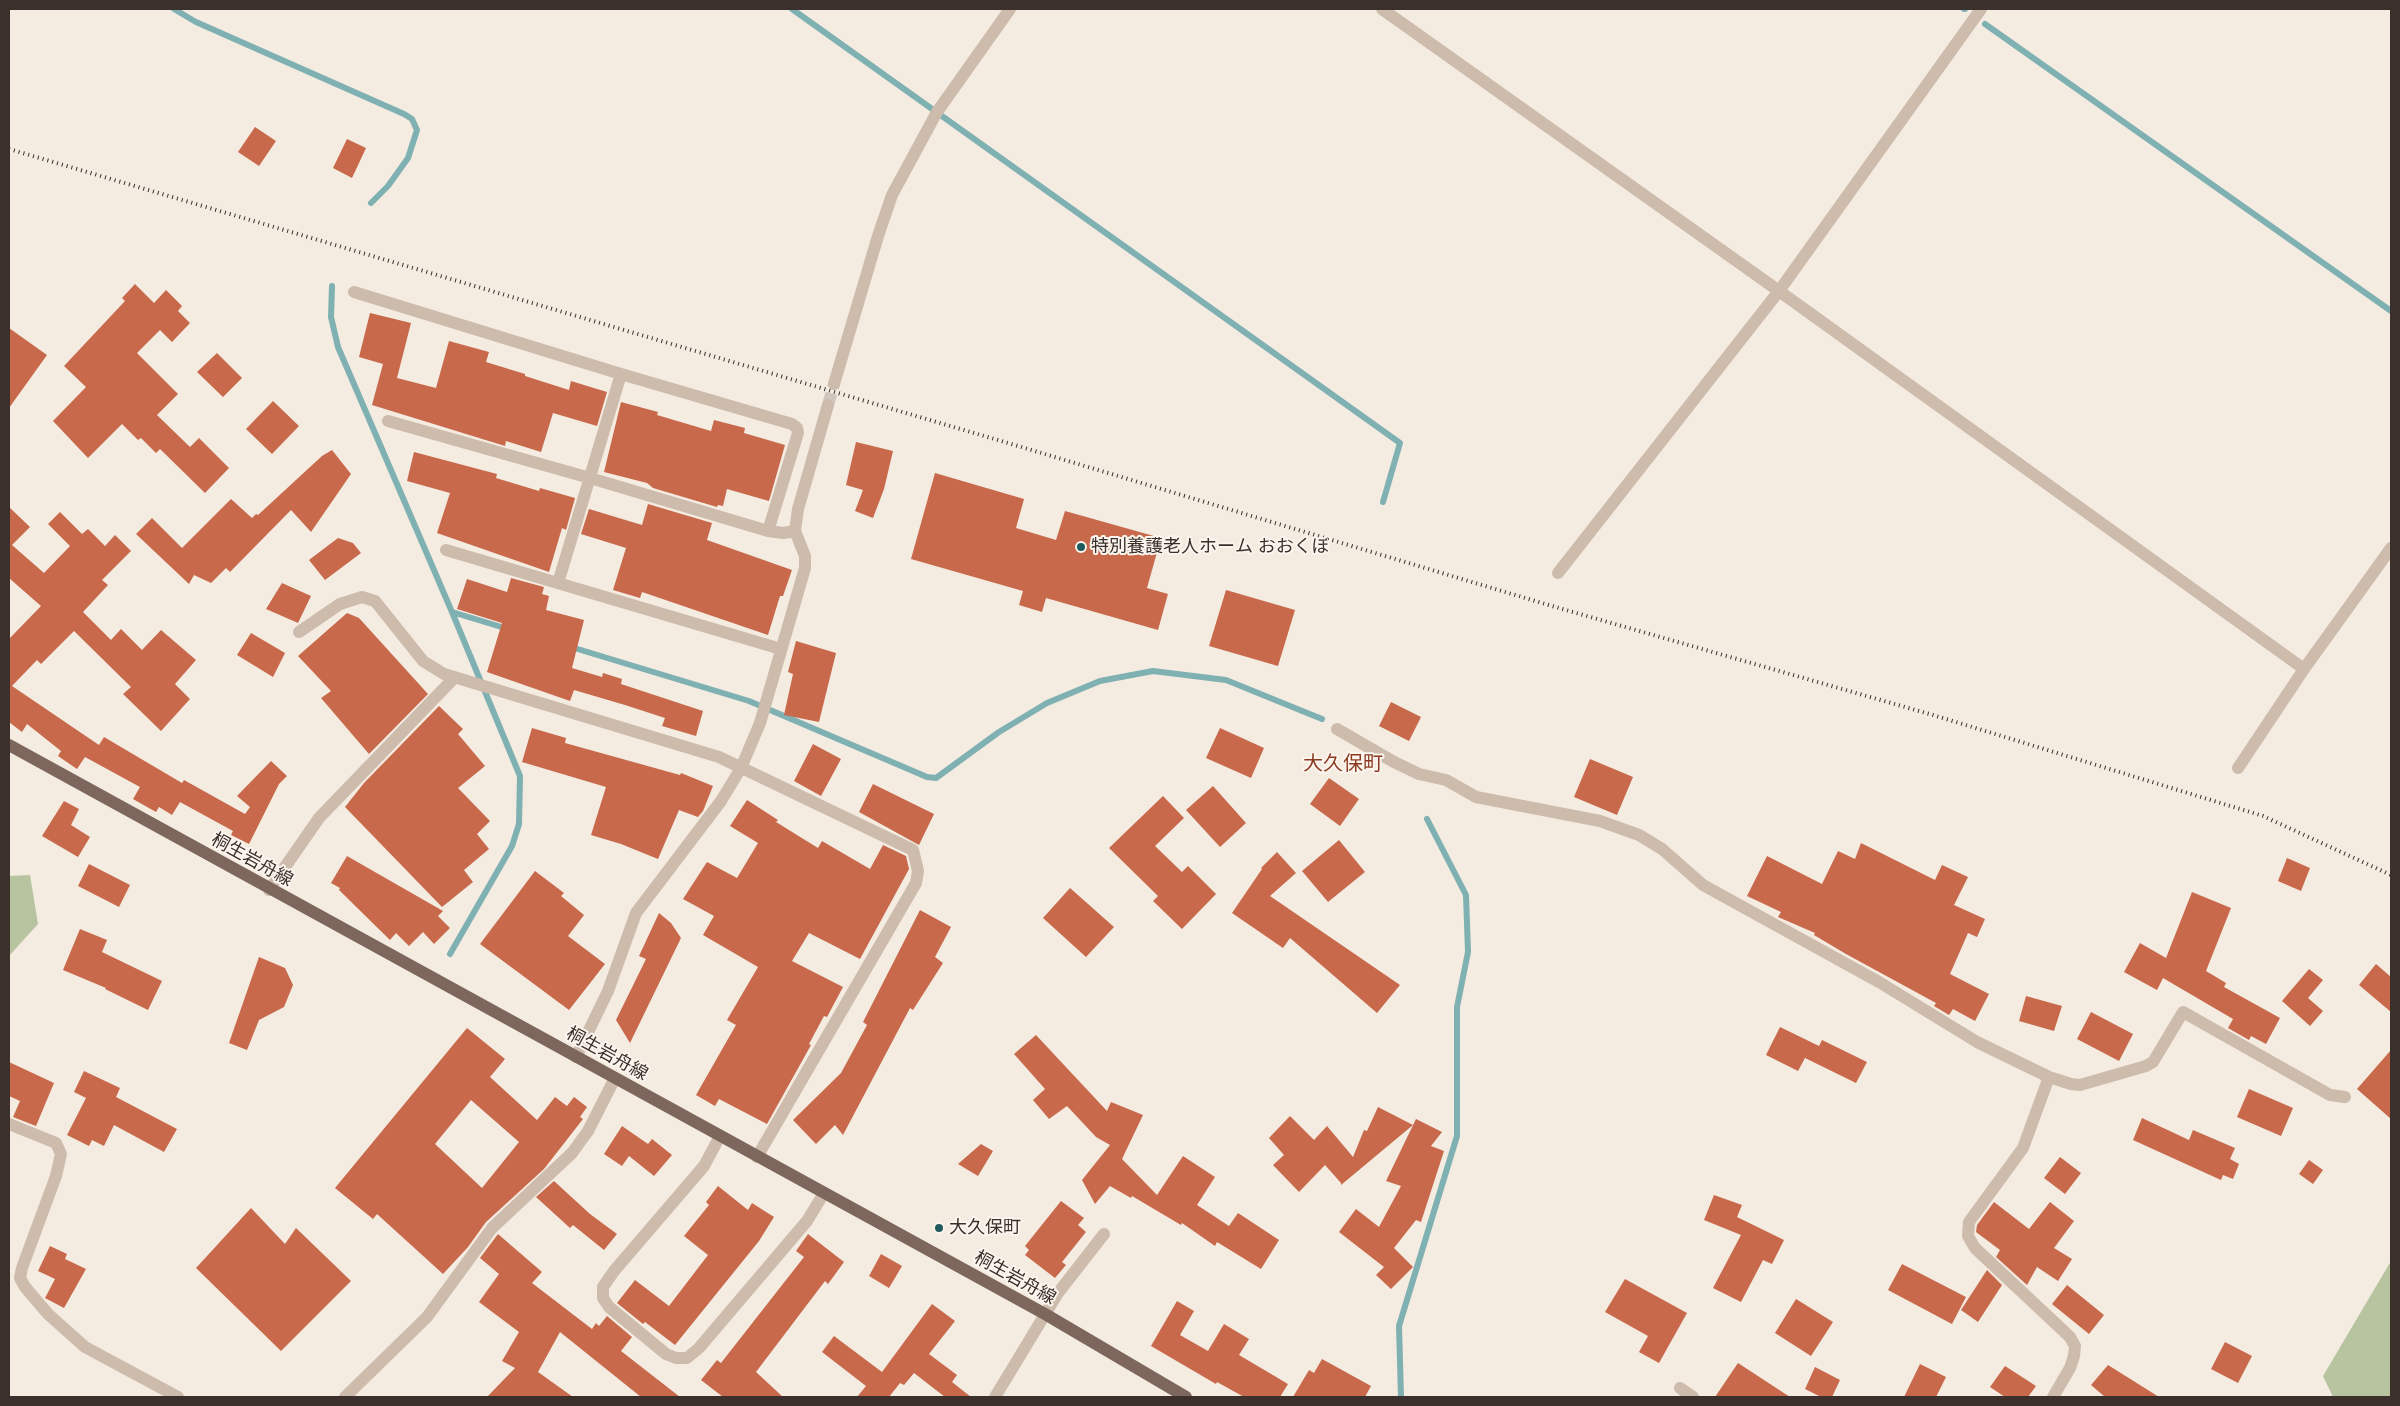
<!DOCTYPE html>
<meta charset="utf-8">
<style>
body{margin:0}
#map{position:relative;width:2400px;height:1406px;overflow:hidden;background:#f4ebe1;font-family:Montserrat,sans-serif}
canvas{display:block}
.frame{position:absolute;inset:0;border:10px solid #3b302b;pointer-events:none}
</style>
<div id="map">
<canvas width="2400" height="1406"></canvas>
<div class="frame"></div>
</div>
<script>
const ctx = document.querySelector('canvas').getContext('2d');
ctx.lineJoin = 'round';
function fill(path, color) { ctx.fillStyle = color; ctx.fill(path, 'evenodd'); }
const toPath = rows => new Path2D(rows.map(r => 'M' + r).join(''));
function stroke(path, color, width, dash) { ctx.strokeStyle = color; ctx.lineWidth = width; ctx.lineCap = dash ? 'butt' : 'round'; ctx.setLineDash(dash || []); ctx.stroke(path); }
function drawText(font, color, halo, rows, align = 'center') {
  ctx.font = font + ' Montserrat,"Noto Sans JP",sans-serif'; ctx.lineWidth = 4; ctx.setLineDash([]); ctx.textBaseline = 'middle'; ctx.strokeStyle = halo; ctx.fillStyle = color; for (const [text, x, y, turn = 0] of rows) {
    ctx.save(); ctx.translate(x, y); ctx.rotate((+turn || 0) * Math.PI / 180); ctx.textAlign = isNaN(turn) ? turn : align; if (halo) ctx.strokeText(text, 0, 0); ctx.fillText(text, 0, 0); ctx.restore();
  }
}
fill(toPath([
 [30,875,38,924,9,956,9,876],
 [2391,1261,2391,1397,2333,1397,2323,1376]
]), '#b8c4a0');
stroke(toPath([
 [174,9,196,22,404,114,412,119,417,130,408,158,388,186,371,203],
 [792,9,1400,443,1383,502],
 [1964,9,1965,9],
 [1985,24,2391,311],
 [332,286,331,317,338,347,452,612,520,776,519,824,512,846,450,954],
 [452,612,508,629],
 [571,647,749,701,927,777,936,778,999,732,1047,703,1100,681,1153,671,1226,680,1322,719],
 [1401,1397,1399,1326,1457,1136,1457,1007,1468,952,1466,895,1427,819]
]), '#7fb0b2', 6);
fill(toPath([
 [255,127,276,141,259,166,238,152],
 [347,139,366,148,352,178,333,168],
 [135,284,154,303,166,290,182,306,178,311,190,323,172,342,160,330,137,353,178,394,157,415,190,447,199,438,229,468,205,493,160,449,156,453,141,438,138,440,122,424,88,458,53,421,86,387,64,366,125,301,122,298],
 [370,313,411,323,397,378,436,388,449,341,489,352,486,362,525,374,525,376,569,390,571,381,607,392,597,426,553,413,541,452,506,441,505,446,372,405,383,364,359,357],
 [9,328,47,355,9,408],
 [217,353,242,378,223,397,197,372],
 [273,401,299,426,272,454,246,429],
 [621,402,658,412,657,415,711,431,714,420,745,428,744,433,785,445,769,501,727,489,723,506,718,505,717,507,653,488,647,483,604,472],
 [856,442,893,451,884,489,873,518,855,511,863,490,846,485],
 [332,450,351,474,311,532,291,510,230,572,226,568,211,583,194,575,189,584,136,534,152,518,182,548,231,499,252,518,256,514,258,515,322,456],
 [414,452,497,474,496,478,539,491,540,488,575,498,566,530,562,528,549,572,437,533,450,493,407,481],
 [935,473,1024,499,1016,528,1056,540,1065,511,1161,538,1147,588,1168,594,1158,630,1046,598,1042,612,1019,605,1023,591,911,559],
 [648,504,712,523,707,540,792,570,783,596,780,596,768,635,642,592,640,598,613,590,626,548,581,534,589,509,642,525],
 [9,507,30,527,12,545,44,573,70,546,48,524,60,512,82,534,88,529,105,546,115,535,131,551,102,580,108,585,83,612,111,640,121,629,142,650,161,630,196,660,175,684,190,699,161,731,123,694,131,687,74,631,41,664,37,660,12,686,99,745,104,737,182,783,184,780,245,814,250,807,237,796,271,761,287,776,279,784,249,844,231,835,233,831,180,802,172,815,159,807,156,812,133,799,140,787,85,757,77,769,58,756,61,751,27,724,22,732,9,722,9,639,41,606,9,578],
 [338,538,353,543,361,553,325,580,309,560],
 [511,578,544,587,542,594,549,596,546,610,584,620,572,668,602,677,603,673,622,679,621,684,703,711,696,736,662,726,665,718,625,705,574,690,570,701,487,672,502,623,457,609,467,579,507,592],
 [282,583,311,596,298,623,266,609],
 [1226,590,1295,610,1278,666,1209,646],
 [347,613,359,618,428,694,369,754,321,698,331,691,298,656],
 [251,633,285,653,273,677,237,655],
 [796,641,836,653,819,722,784,715,793,674,788,672],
 [1391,702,1421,717,1409,741,1379,726],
 [439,706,463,729,458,734,485,766,458,788,490,821,477,834,489,849,464,870,473,882,442,907,345,807,364,783],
 [532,728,566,738,565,743,680,775,681,773,713,786,703,811,698,817,679,810,658,859,621,844,591,835,606,787,522,762],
 [1220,728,1264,748,1251,778,1206,758],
 [813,744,841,759,821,796,794,781],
 [1590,759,1633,777,1617,815,1574,797],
 [1329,778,1359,799,1340,826,1310,804],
 [873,784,934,814,919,845,859,812],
 [1213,786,1246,823,1220,847,1186,810],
 [1163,796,1184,818,1155,846,1182,872,1188,866,1216,894,1182,929,1153,901,1158,896,1109,848],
 [747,800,778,820,776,822,818,848,822,841,870,869,883,845,906,856,909,869,860,959,809,933,792,961,843,987,827,1017,824,1016,809,1044,811,1045,767,1124,719,1099,715,1106,696,1095,736,1025,727,1020,758,967,703,935,714,916,683,899,707,862,737,878,758,843,730,826],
 [64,801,79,809,71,825,90,837,78,857,42,836],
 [1339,840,1365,872,1328,902,1302,871],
 [1861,843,1935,880,1942,865,1968,877,1954,905,1985,919,1977,937,1968,933,1950,974,1989,994,1975,1021,1953,1009,1949,1015,1934,1006,1936,1003,1846,954,1814,935,1815,933,1778,917,1781,912,1747,896,1767,856,1822,884,1838,851,1855,859],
 [1277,852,1296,873,1270,896,1400,985,1377,1013,1290,938,1283,948,1232,913,1262,869,1261,868],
 [347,856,443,911,438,916,450,928,434,944,423,932,409,946,396,933,390,940,339,890,340,888,331,883],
 [2287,858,2310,868,2301,891,2278,881],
 [89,864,130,885,119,907,78,886],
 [535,871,564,893,561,896,584,915,568,936,605,964,569,1010,480,944],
 [1070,888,1114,927,1086,957,1043,918],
 [2192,892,2231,908,2206,971,2226,983,2224,987,2280,1018,2266,1044,2251,1036,2249,1040,2228,1028,2233,1019,2163,978,2157,990,2124,972,2140,943,2166,958],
 [920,910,951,927,935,957,943,963,913,1010,910,1008,843,1135,835,1125,816,1144,793,1120,841,1073,867,1025,863,1022],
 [659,913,671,923,681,938,630,1043,616,1020,646,959,639,956],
 [80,929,107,940,102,952,162,981,148,1010,105,989,106,988,63,970],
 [259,957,285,968,293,985,284,1007,259,1020,247,1050,229,1043],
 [2376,964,2391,977,2391,1012,2359,985],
 [2309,969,2323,980,2308,998,2323,1011,2310,1026,2282,1001],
 [2026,996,2062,1006,2054,1031,2019,1021],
 [2091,1012,2133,1034,2119,1061,2077,1039],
 [1780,1027,1819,1046,1822,1040,1867,1062,1856,1083,1805,1058,1798,1071,1766,1055],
 [467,1028,505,1059,490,1077,537,1120,555,1097,567,1106,574,1097,587,1107,580,1117,583,1119,544,1169,486,1222,468,1247,443,1274,377,1214,373,1219,335,1188],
 [471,1100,519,1142,482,1188,435,1144],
 [1036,1035,1107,1111,1111,1102,1143,1115,1122,1159,1157,1195,1183,1156,1215,1177,1197,1205,1229,1226,1238,1213,1279,1240,1261,1269,1217,1242,1215,1246,1182,1223,1181,1225,1132,1196,1131,1198,1110,1186,1095,1204,1082,1180,1110,1145,1096,1137,1067,1106,1049,1119,1033,1100,1045,1089,1014,1054],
 [2391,1050,2391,1119,2357,1089],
 [9,1062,54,1083,36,1126,13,1117,20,1101,9,1096],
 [84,1071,120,1088,116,1097,177,1129,164,1152,114,1125,104,1146,92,1140,89,1146,67,1135,86,1098,74,1092],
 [2249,1089,2293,1108,2281,1136,2237,1117],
 [1378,1107,1413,1125,1341,1185,1341,1183,1325,1165,1299,1192,1273,1165,1284,1155,1269,1138,1290,1116,1314,1140,1327,1126,1353,1157,1364,1130,1367,1131],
 [2142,1118,2189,1140,2193,1130,2235,1148,2230,1159,2239,1164,2233,1179,2223,1175,2221,1180,2133,1140],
 [1416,1119,1442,1132,1431,1146,1444,1151,1421,1222,1416,1220,1394,1248,1413,1267,1391,1289,1376,1275,1384,1267,1339,1232,1356,1209,1379,1227,1401,1186,1386,1181],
 [622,1126,648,1144,652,1139,672,1155,654,1176,629,1156,622,1166,604,1154],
 [981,1144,993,1151,978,1176,958,1164],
 [2060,1157,2081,1173,2065,1194,2044,1178],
 [2309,1160,2323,1170,2313,1184,2299,1174],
 [554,1181,590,1214,617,1234,604,1250,573,1225,570,1228,536,1197],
 [718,1186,748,1210,752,1203,774,1217,759,1241,675,1345,645,1322,643,1324,617,1303,635,1280,669,1306,708,1255,684,1236,709,1205,706,1202],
 [1714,1195,1742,1205,1737,1217,1784,1240,1772,1264,1763,1260,1741,1302,1713,1288,1741,1235,1704,1220],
 [1061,1201,1084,1218,1078,1225,1086,1232,1062,1262,1066,1265,1055,1278,1025,1255,1029,1250,1025,1246],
 [1994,1202,2029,1229,2050,1202,2074,1221,2054,1248,2072,1259,2058,1281,2037,1267,2027,1285,1996,1257,2000,1250,1976,1232,1977,1225],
 [251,1208,285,1244,296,1228,351,1281,281,1351,196,1268],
 [498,1234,542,1272,532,1283,592,1329,596,1323,599,1326,607,1316,632,1337,621,1351,680,1397,641,1397,560,1332,538,1372,573,1397,487,1397,515,1368,502,1361,519,1332,479,1302,499,1274,480,1258],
 [808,1234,844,1262,828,1284,825,1281,756,1372,783,1397,723,1397,701,1380,717,1360,721,1363,804,1257,796,1251],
 [50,1246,67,1254,65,1259,86,1269,64,1308,45,1298,55,1279,38,1271],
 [881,1254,902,1266,889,1288,869,1276],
 [1902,1264,1966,1297,1952,1324,1888,1290],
 [1987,1270,2002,1285,1978,1322,1961,1310],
 [1625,1279,1687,1313,1659,1363,1639,1352,1648,1336,1605,1312],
 [2067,1285,2104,1315,2089,1334,2052,1304],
 [1796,1299,1833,1322,1811,1356,1775,1333],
 [1177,1301,1194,1311,1180,1335,1208,1351,1224,1324,1249,1339,1239,1355,1288,1384,1280,1397,1244,1397,1217,1382,1216,1384,1151,1346],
 [932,1304,955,1321,929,1354,957,1375,952,1382,971,1397,945,1397,914,1373,904,1385,900,1383,889,1397,857,1397,866,1386,822,1352,834,1336,882,1372],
 [2225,1342,2252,1356,2238,1383,2211,1369],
 [1322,1359,1371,1386,1365,1397,1293,1397,1309,1370,1314,1373],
 [1738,1363,1790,1397,1715,1397],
 [1920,1364,1946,1377,1936,1397,1904,1397],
 [2108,1365,2159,1397,2105,1397,2091,1385],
 [2005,1366,2036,1386,2028,1397,2005,1397,1990,1387],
 [1815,1367,1840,1380,1832,1397,1821,1397,1805,1389]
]), '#c8694b');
stroke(toPath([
 [828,405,834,384]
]), '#cfc6bd', 12, [12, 6]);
stroke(toPath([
 [1382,9,1779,291,2304,669],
 [354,292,621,374,792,424,797,428,798,433,768,531],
 [834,384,878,236,892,195,937,112,1010,9],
 [388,421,590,478,768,531,783,533,795,531],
 [446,550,781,649],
 [1558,573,1779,291,1981,9],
 [558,583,621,374],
 [299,632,340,604,362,597,375,601,423,661,444,674,719,757,913,850,918,871,916,883,757,1157],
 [1337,729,1394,762,1419,774,1446,780,1476,797,1600,821,1639,835,1662,849,1703,885,1879,982,1977,1042,2049,1077,2071,1084,2080,1085,2146,1066,2153,1062,2183,1012,2330,1095,2345,1097],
 [2238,768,2304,669,2391,548],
 [269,890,319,818,455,677],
 [576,1057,608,991,636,913,721,801,741,768,760,723,805,568,805,556,795,531,798,509,828,405],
 [2049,1077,2023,1148,1969,1222,1968,1236,1975,1248,2070,1337,2075,1346,2074,1356,2070,1368,2053,1397],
 [9,1124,56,1143,61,1154,56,1176,22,1268,20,1278,25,1287,48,1314,85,1347,178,1397],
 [720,1136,704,1166,614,1271,603,1287,603,1298,609,1307,666,1354,676,1358,687,1358,699,1348,807,1221,824,1193],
 [1680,1388,1693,1397],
 [345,1397,427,1317,492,1228,572,1153,588,1131,615,1078],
 [995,1397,1058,1293,1104,1234]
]), '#cdbbac', 12);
stroke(toPath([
 [9,745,1045,1314,1186,1397]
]), '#7d675c', 12);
stroke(toPath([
 [9,149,1008,443,1552,606,1933,715,2263,816,2391,875]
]), '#3b302b', 4, [1, 4]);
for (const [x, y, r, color] of [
 [1081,547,5,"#1f5a5e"],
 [939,1228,5,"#1f5a5e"]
]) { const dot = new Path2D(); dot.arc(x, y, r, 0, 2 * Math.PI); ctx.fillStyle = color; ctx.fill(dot); stroke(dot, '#fbf5ee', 2); }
drawText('18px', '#3b302b', '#fbf5ee', [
 ["特別養護老人ホーム おおくぼ",1091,547],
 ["大久保町",949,1228]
], 'left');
drawText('18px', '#3b302b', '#fbf5ee', [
 ["桐生岩舟線",252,860,29],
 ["桐生岩舟線",607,1054,29],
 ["桐生岩舟線",1015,1278,29]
]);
drawText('20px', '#8c3b22', '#fbf5ee', [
 ["大久保町",1343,764]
]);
</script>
